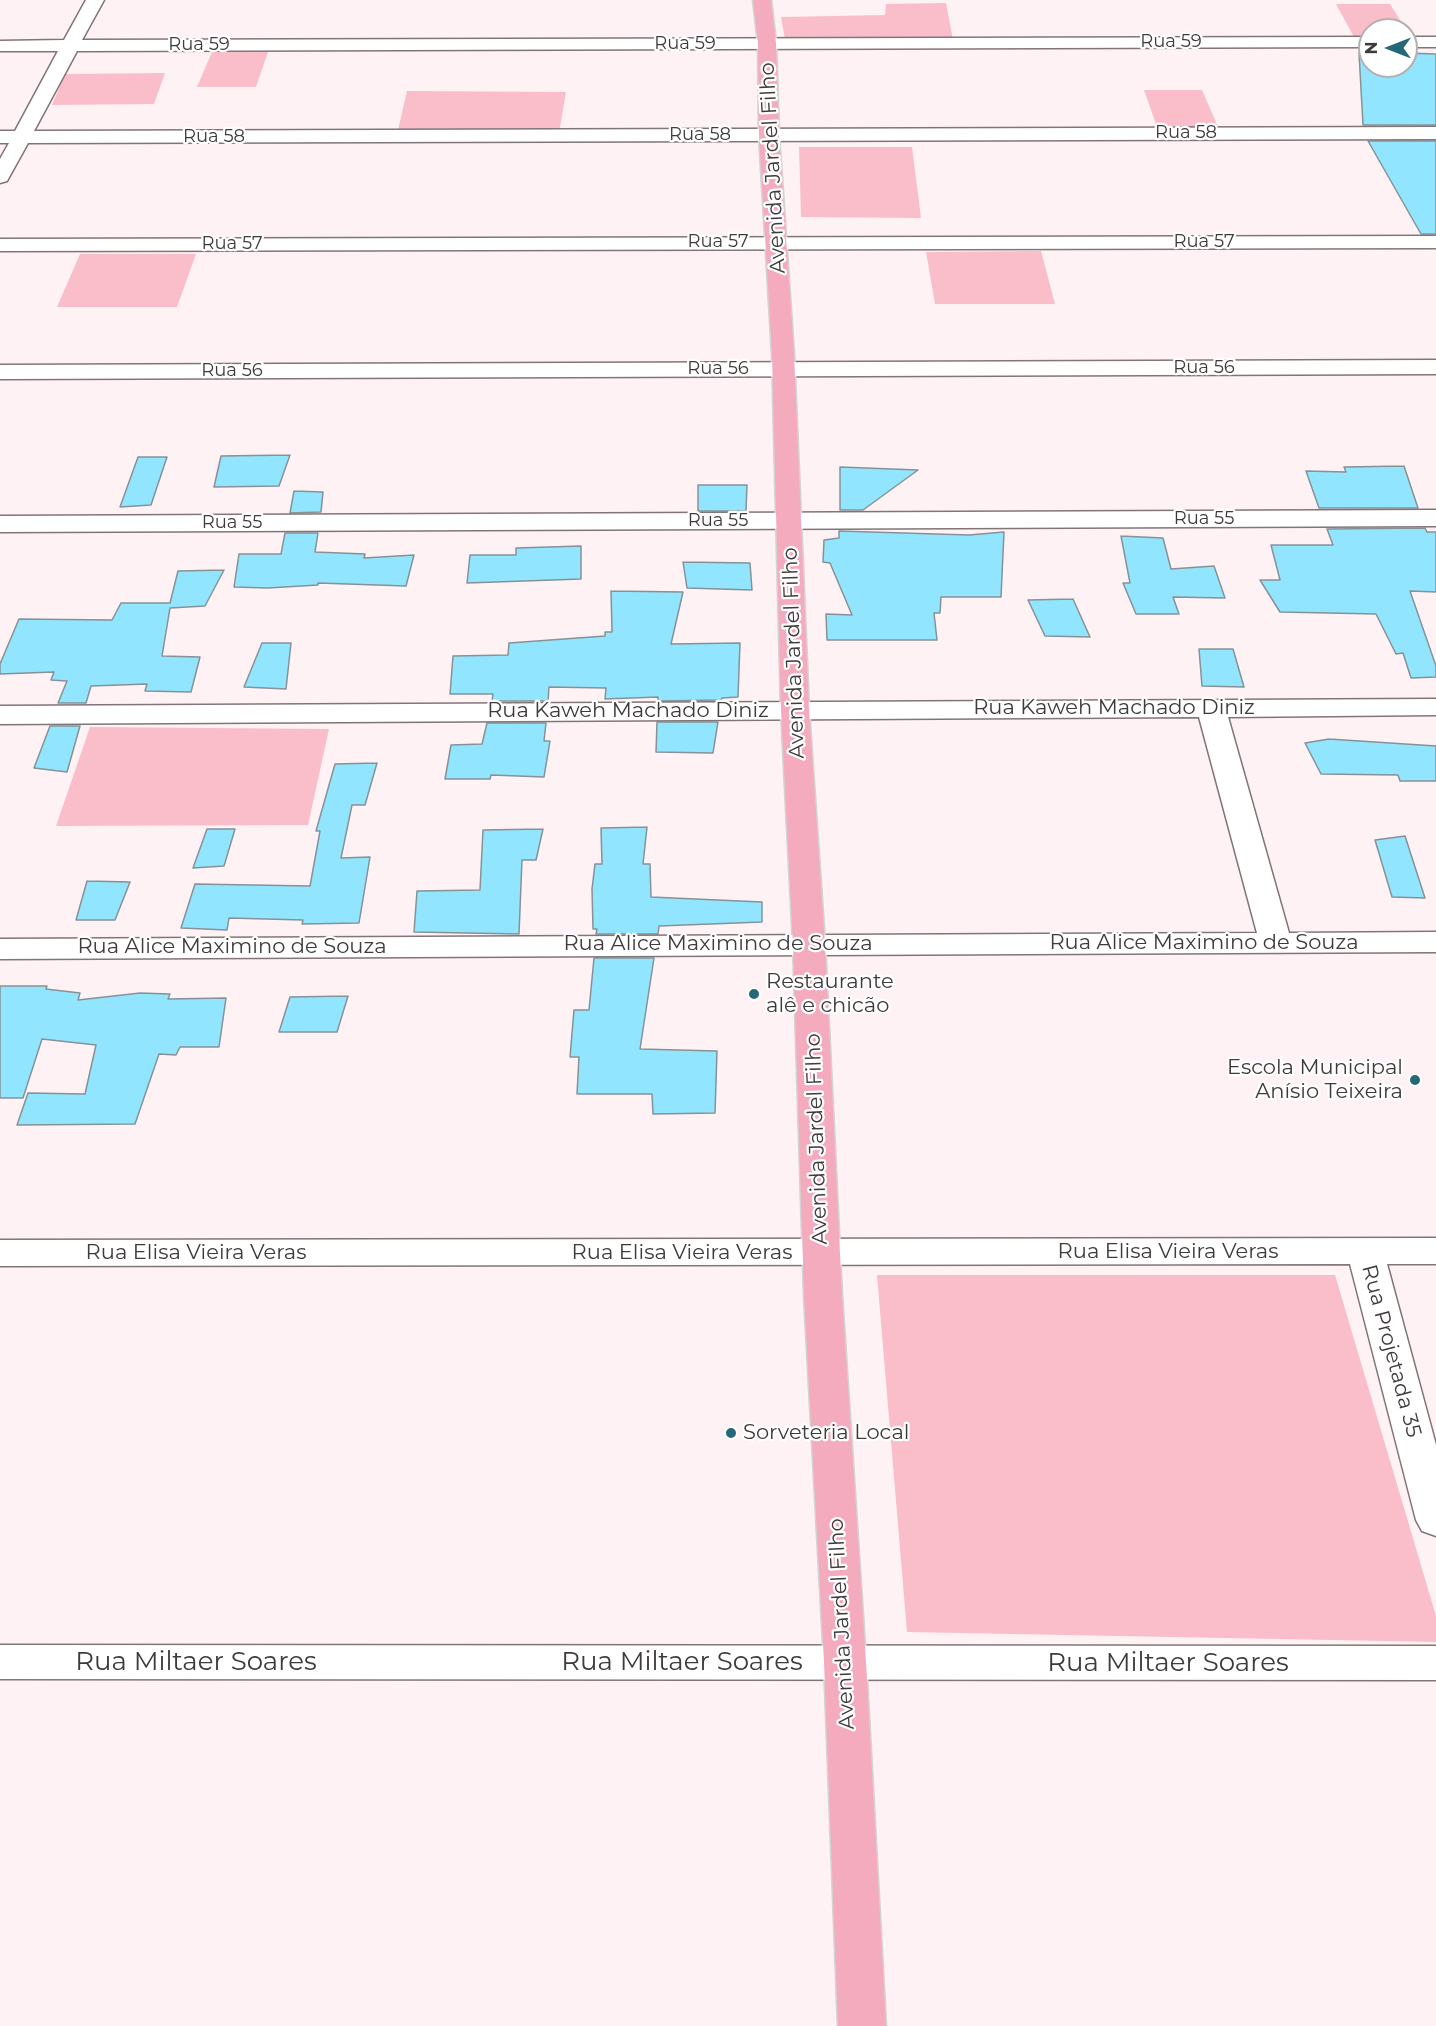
<!DOCTYPE html>
<meta charset="utf-8">
<style>
body{margin:0}
#map{position:relative;width:1436px;height:2026px;overflow:hidden;background:#fff2f4;font-family:Montserrat,sans-serif}
canvas{display:block}
.north{position:absolute;left:1358px;top:18px;width:60px;height:60px;box-sizing:border-box;background:#fff;border:2px solid #b2b0b1;border-radius:50%;rotate:270deg;font-size:16px;font-weight:700;line-height:24px;text-align:center;color:#3f3a3b}
.north::after{content:'';display:block;margin:auto;width:21px;height:27px;background:#25687a;clip-path:polygon(50% 0,100% 100%,50% 72%,0 100%)}
</style>
<div id="map">
<canvas width="1436" height="2026"></canvas>
<div class="north">N</div>
</div>
<script>
const ctx = document.querySelector('canvas').getContext('2d');
ctx.lineJoin = 'round';
function fill(path, color) { ctx.fillStyle = color; ctx.fill(path, 'evenodd'); }
const toPath = rows => new Path2D(rows.map(r => 'M' + r).join(''));
function stroke(path, color, width, dash) { ctx.strokeStyle = color; ctx.lineWidth = width; ctx.lineCap = dash ? 'butt' : 'round'; ctx.setLineDash(dash || []); ctx.stroke(path); }
function drawText(font, color, halo, rows, align = 'center') {
  ctx.font = font + ' Montserrat,sans-serif'; ctx.lineWidth = 4.5; ctx.setLineDash([]); ctx.textBaseline = 'middle'; ctx.strokeStyle = halo; ctx.fillStyle = color; for (const [text, x, y, turn = 0] of rows) {
    ctx.save(); ctx.translate(x, y); ctx.rotate((+turn || 0) * Math.PI / 180); ctx.textAlign = isNaN(turn) ? turn : align; if (halo) ctx.strokeText(text, 0, 0); ctx.fillText(text, 0, 0); ctx.restore();
  }
}
fill(toPath([
 [946,3,953,40,785,39,781,17,885,15,886,4],
 [1336,4,1390,4,1410,36,1406,36,1406,30,1370,30,1370,37,1354,37],
 [212,52,268,52,256,87,197,87],
 [165,73,154,104,52,105,65,74],
 [1144,90,1202,90,1218,127,1157,127],
 [407,91,566,92,559,133,397,134],
 [799,147,912,147,921,218,801,217],
 [1041,251,1055,304,935,304,926,252],
 [80,254,196,254,177,307,57,307],
 [90,727,329,729,308,825,56,826],
 [877,1275,1335,1275,1436,1616,1436,1642,907,1632]
]), '#f9beca');
const building = toPath([
 [1359,53,1370,53,1370,66,1406,66,1406,53,1436,54,1436,125,1363,125,1359,53],
 [1368,141,1436,141,1436,234,1421,234,1368,141],
 [290,455,279,486,214,487,221,456,290,455],
 [138,457,167,457,151,505,120,507,138,457],
 [1404,466,1418,508,1319,508,1306,471,1346,472,1344,467,1404,466],
 [840,467,918,470,863,510,840,510,840,467],
 [698,485,747,485,746,511,698,511,698,485],
 [294,491,323,492,321,512,290,513,294,491],
 [1425,528,1427,532,1436,532,1436,592,1410,591,1436,666,1436,677,1411,678,1403,653,1396,654,1376,614,1280,612,1260,580,1280,580,1271,545,1333,545,1327,529,1425,528],
 [839,531,969,535,1004,532,1001,597,941,597,940,613,934,613,937,640,827,640,826,614,852,615,830,563,823,562,824,540,839,538,839,531],
 [285,533,318,533,315,552,365,554,364,558,414,555,406,586,318,583,318,585,268,588,234,587,239,554,281,554,285,533],
 [1121,536,1163,538,1171,569,1214,566,1225,598,1173,597,1179,614,1136,614,1123,583,1130,583,1121,536],
 [581,546,581,579,467,583,470,555,516,555,516,548,581,546],
 [683,562,750,563,752,590,687,588,683,562],
 [224,570,205,606,170,608,162,656,200,657,191,692,145,691,147,684,91,686,86,703,58,703,67,681,51,680,54,672,0,674,0,664,19,619,112,620,121,603,170,603,178,571,224,570],
 [611,591,683,592,671,644,740,643,738,697,722,698,721,700,658,701,658,697,605,699,606,688,549,687,548,701,492,701,493,694,450,694,453,656,508,655,509,643,605,636,605,632,612,632,611,591],
 [1073,599,1090,637,1045,636,1028,600,1073,599],
 [262,643,291,643,286,689,244,687,262,643],
 [1199,649,1233,649,1244,687,1202,686,1199,649],
 [657,722,718,722,713,753,656,752,657,722],
 [487,723,546,723,544,741,550,741,544,777,491,775,490,779,445,779,451,745,482,744,487,723],
 [50,726,80,726,67,772,34,768,50,726],
 [1329,739,1436,746,1436,781,1400,781,1398,775,1321,774,1305,743,1329,739],
 [377,763,365,805,352,805,341,858,370,857,359,923,302,924,303,920,229,918,227,930,181,928,195,884,310,886,320,831,316,831,335,764,377,763],
 [647,827,643,864,650,864,651,897,762,902,762,922,659,926,658,934,596,934,597,929,593,929,592,889,595,864,602,864,601,828,647,827],
 [207,829,235,829,224,866,193,868,207,829],
 [543,829,536,860,522,860,519,934,414,932,417,891,480,890,483,830,543,829],
 [1405,836,1425,898,1392,897,1375,840,1405,836],
 [87,881,130,882,115,920,76,920,87,881],
 [594,958,654,958,640,1049,717,1051,715,1113,653,1114,652,1094,577,1094,579,1057,570,1057,574,1010,589,1010,594,958],
 [0,986,47,986,46,989,80,993,78,1000,140,993,170,994,168,999,226,998,219,1047,180,1047,176,1055,159,1054,135,1124,17,1125,28,1093,85,1094,96,1045,42,1039,23,1098,0,1098,0,986],
 [348,996,337,1032,279,1032,290,997,348,996]
]);
fill(building, '#91e5fe');
stroke(building, '#879296', 1.5);
const minor = toPath([
 [86,0,104,0,82,40,1370,37,1370,47,77,51,34,131,1436,127,1436,139,28,143,7,181,0,183,0,159,9,143,0,143,0,131,15,131,58,51,0,51,0,41,64,40,86,0],
 [1406,37,1436,37,1436,47,1406,47,1406,37],
 [1436,236,1436,248,0,251,0,239,1436,236],
 [1436,360,1436,374,0,379,0,365,1436,360],
 [1436,510,1436,526,0,532,0,516,1436,510],
 [1436,699,1436,715,1228,717,1289,933,1436,932,1436,952,0,959,0,939,1257,933,1199,717,0,724,0,706,1436,699],
 [1436,1238,1436,1264,1387,1264,1436,1445,1436,1536,1422,1531,1416,1520,1350,1264,0,1266,0,1240,1436,1238],
 [0,1645,1436,1646,1436,1680,0,1679,0,1645]
]);
const major = toPath([
 [753,0,771,0,776,43,779,135,794,354,809,710,825,944,842,1295,866,1662,886,2026,838,2026,824,1662,804,1295,793,944,781,710,772,354,759,135,758,43,753,0]
]);
stroke(minor, '#807577', 3);
stroke(major, '#d5d4d4', 3);
fill(minor, '#fff');
fill(major, '#f4abbe');
for (const [x, y, r, color] of [
 [754,994,6,"#25687a"],
 [1415,1080,6,"#25687a"],
 [731,1433,6,"#25687a"]
]) { const dot = new Path2D(); dot.arc(x, y, r, 0, 2 * Math.PI); ctx.fillStyle = color; ctx.fill(dot); stroke(dot, '#fff', 2); }
drawText('18px', '#3f3a3b', '#fff', [
 ["Rua 59",1171,42],
 ["Rua 59",685,44],
 ["Rua 59",199,45],
 ["Rua 58",1186,133],
 ["Rua 58",700,135],
 ["Rua 58",214,137],
 ["Rua 57",718,242],
 ["Rua 57",1204,242],
 ["Rua 57",232,244],
 ["Rua 56",1204,368],
 ["Rua 56",718,369],
 ["Rua 56",232,371],
 ["Rua 55",1204,519],
 ["Rua 55",718,521],
 ["Rua 55",232,523]
]);
drawText('21px', '#3f3a3b', '#fff', [
 ["Avenida Jardel Filho",773,168,-93],
 ["Avenida Jardel Filho",794,653,-92],
 ["Rua Kaweh Machado Diniz",1114,708],
 ["Rua Kaweh Machado Diniz",628,711],
 ["Rua Alice Maximino de Souza",1204,943],
 ["Rua Alice Maximino de Souza",718,944],
 ["Rua Alice Maximino de Souza",232,947],
 ["Avenida Jardel Filho",817,1139,-92],
 ["Rua Elisa Vieira Veras",1168,1252],
 ["Rua Elisa Vieira Veras",196,1253],
 ["Rua Elisa Vieira Veras",682,1253],
 ["Rua Projetada 35",1391,1351,75],
 ["Avenida Jardel Filho",842,1624,-93]
]);
drawText('21px', '#3f3a3b', '#fff', [
 ["Restaurante",766,982],
 ["alê e chicão",766,1006],
 ["Escola Municipal",1403,1068,"right"],
 ["Anísio Teixeira",1403,1092,"right"],
 ["Sorveteria Local",743,1433]
], 'left');
drawText('26px', '#3f3a3b', '#fff', [
 ["Rua Miltaer Soares",196,1662],
 ["Rua Miltaer Soares",682,1662],
 ["Rua Miltaer Soares",1168,1663]
]);
</script>
